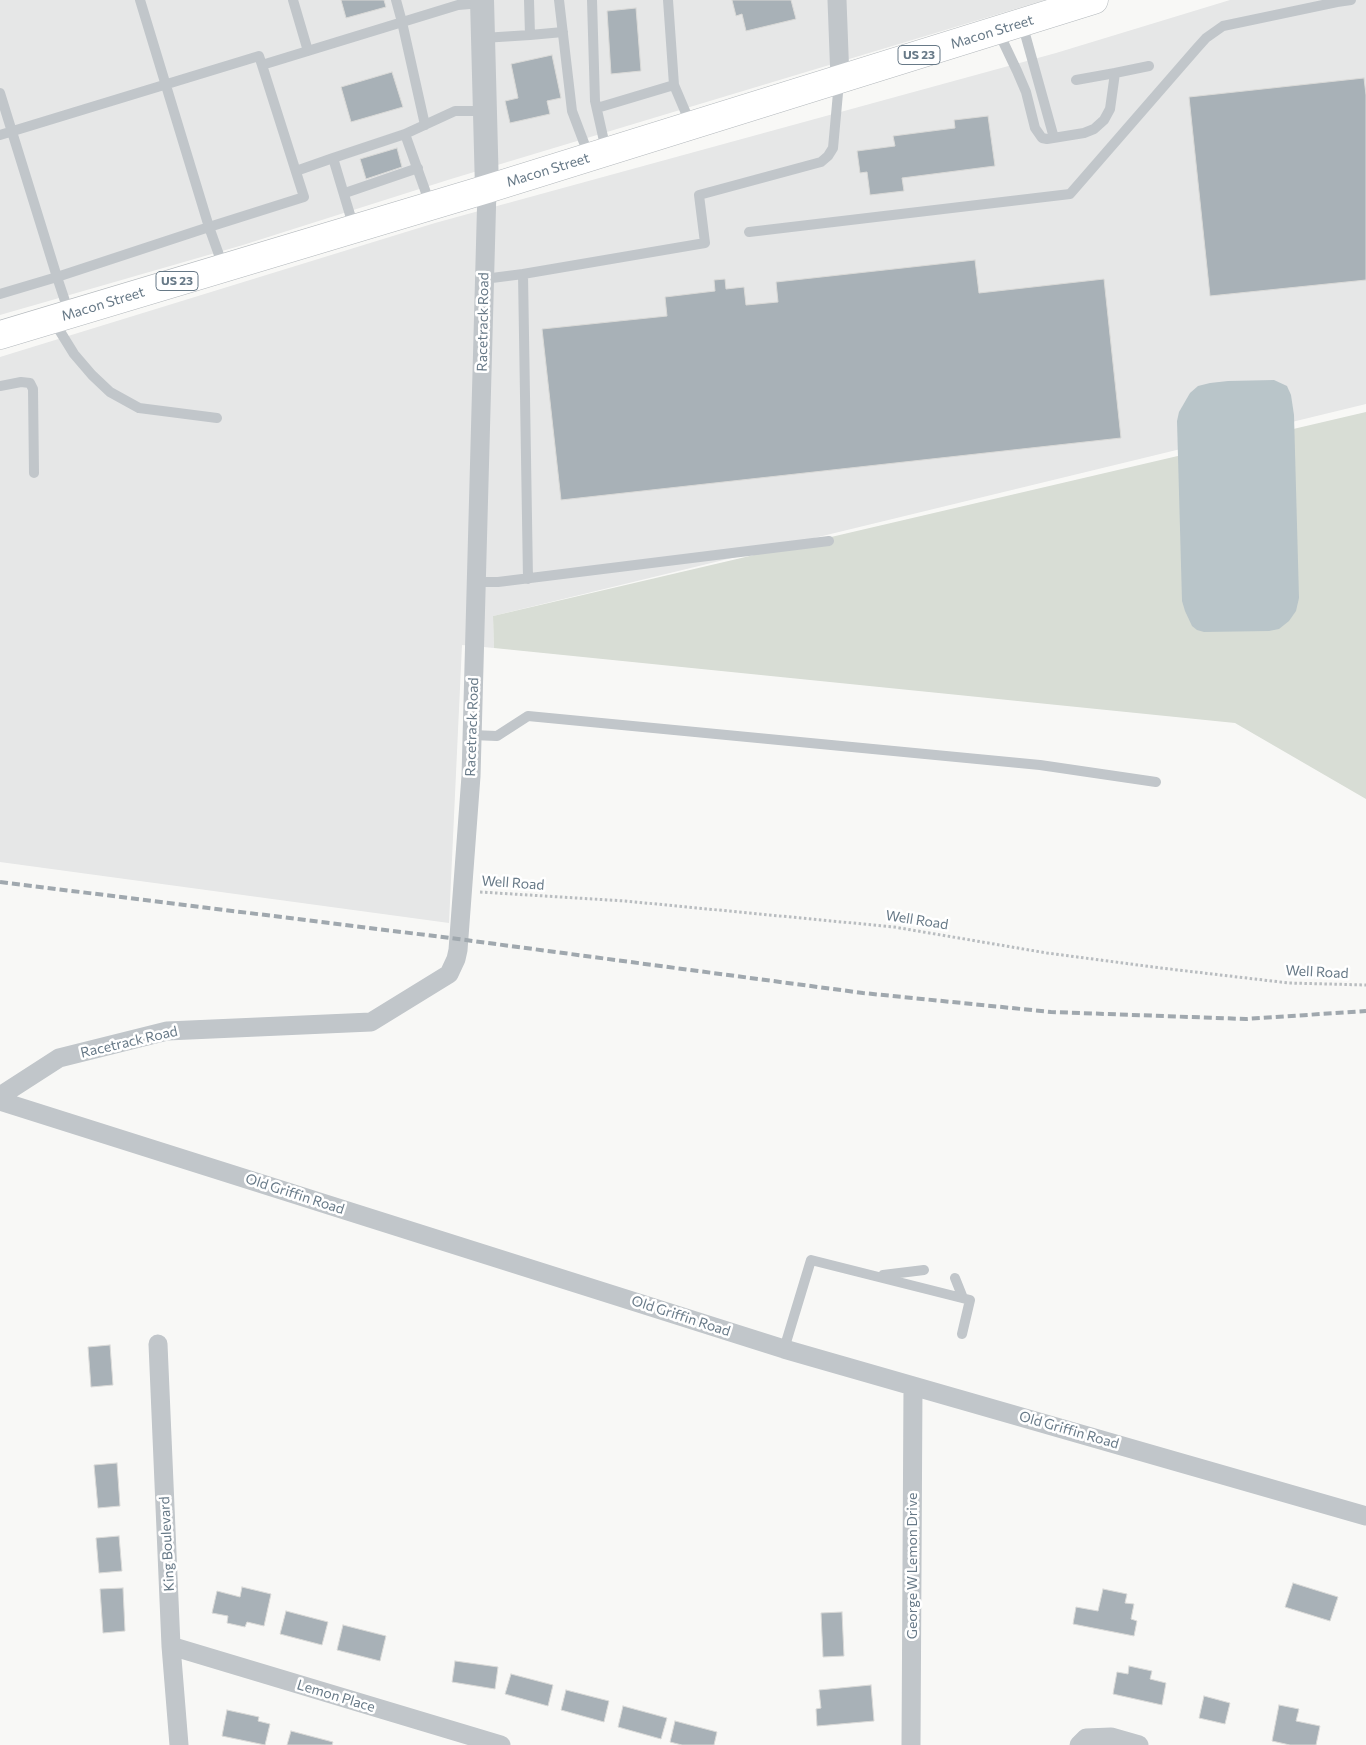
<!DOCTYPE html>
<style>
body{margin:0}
canvas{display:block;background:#f8f8f6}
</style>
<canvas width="1366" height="1745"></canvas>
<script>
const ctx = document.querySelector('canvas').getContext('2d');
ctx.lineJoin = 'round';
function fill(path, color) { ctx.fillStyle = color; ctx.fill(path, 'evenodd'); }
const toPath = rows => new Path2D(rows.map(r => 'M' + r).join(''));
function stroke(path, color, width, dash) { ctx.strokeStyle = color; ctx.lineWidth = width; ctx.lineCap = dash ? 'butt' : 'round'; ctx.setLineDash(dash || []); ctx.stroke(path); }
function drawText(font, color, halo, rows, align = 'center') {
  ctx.font = font + ' Commissioner,sans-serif'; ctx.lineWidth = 5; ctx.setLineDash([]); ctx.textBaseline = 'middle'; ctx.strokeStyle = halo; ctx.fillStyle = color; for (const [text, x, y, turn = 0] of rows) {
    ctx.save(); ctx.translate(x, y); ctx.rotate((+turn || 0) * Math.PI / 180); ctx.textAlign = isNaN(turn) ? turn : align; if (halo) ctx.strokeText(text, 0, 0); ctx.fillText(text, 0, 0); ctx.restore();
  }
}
fill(toPath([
 [0,0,1045,0,451,179,243,245,0,315],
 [1230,0,1366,0,1366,404,493,616,494,648,462,645,449,923,0,862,0,357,435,223,1056,53]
]), '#e6e7e7');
fill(toPath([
 [1366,412,1366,799,1235,723,494,648,493,616]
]), '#d8ddd5');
fill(toPath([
 [1274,380,1287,386,1291,395,1294,415,1299,598,1296,611,1289,621,1279,629,1269,631,1204,632,1197,630,1192,626,1185,611,1182,601,1177,421,1179,412,1190,393,1198,386,1210,383,1228,381]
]), '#b9c5c9');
const building = toPath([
 [341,0,384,0,386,7,346,18,341,0],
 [732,0,791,0,796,19,746,31,742,14,736,16,732,0],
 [636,8,641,71,611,74,607,11,636,8],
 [552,55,561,98,547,101,550,114,510,123,505,101,518,98,511,64,552,55],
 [392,72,403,107,351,122,341,87,392,72],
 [1364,78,1366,95,1366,280,1210,296,1189,97,1364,78],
 [988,116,995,166,902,178,904,191,870,195,867,172,860,173,857,151,895,146,893,136,955,128,954,120,988,116],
 [397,148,402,167,366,179,360,159,397,148],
 [975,260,979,293,1104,279,1121,438,561,500,542,329,667,316,665,297,715,291,714,280,725,279,726,289,744,287,746,305,778,302,776,282,975,260],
 [110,1345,113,1385,91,1387,88,1347,110,1345],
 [117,1463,120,1506,98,1508,94,1465,117,1463],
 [119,1536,122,1571,99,1573,96,1538,119,1536],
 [1293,1583,1338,1597,1330,1621,1285,1607,1293,1583],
 [242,1587,271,1594,264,1626,247,1622,245,1627,227,1623,228,1616,212,1613,217,1591,240,1597,242,1587],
 [123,1588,125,1631,103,1633,100,1589,123,1588],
 [1103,1589,1127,1594,1125,1603,1134,1604,1131,1619,1137,1621,1134,1636,1073,1624,1076,1607,1098,1611,1103,1589],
 [286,1611,328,1622,322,1645,280,1634,286,1611],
 [842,1612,844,1656,823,1657,821,1613,842,1612],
 [343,1625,386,1636,380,1661,337,1650,343,1625],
 [455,1661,498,1667,495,1689,452,1682,455,1661],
 [1129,1666,1152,1671,1150,1679,1166,1683,1162,1705,1113,1694,1117,1672,1128,1674,1129,1666],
 [511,1674,553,1685,548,1706,505,1694,511,1674],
 [871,1685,874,1721,817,1726,816,1709,821,1708,819,1690,871,1685],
 [566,1690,609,1701,604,1722,561,1710,566,1690],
 [1204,1696,1230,1703,1225,1724,1199,1718,1204,1696],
 [1279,1705,1299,1709,1296,1721,1320,1726,1316,1745,1290,1745,1272,1741,1279,1705],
 [623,1706,667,1718,661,1739,618,1727,623,1706],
 [227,1710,259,1717,258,1721,270,1724,265,1745,222,1736,227,1710],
 [675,1721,717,1732,714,1745,682,1745,670,1742,675,1721],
 [291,1731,333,1742,332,1745,287,1745,291,1731]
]);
fill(building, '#a8b1b7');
stroke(building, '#dadad8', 1);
const primary = toPath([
 [0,335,487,189,1094,0]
]);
stroke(primary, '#b3b8bc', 29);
stroke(toPath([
 [480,892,625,901,894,927,1047,953,1161,968,1289,983,1366,985]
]), '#b9bdc0', 3, [2.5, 2.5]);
stroke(toPath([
 [293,0,308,51],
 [396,0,402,22,425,125],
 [559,0,572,111,589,156],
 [592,0,595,101,606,150],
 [668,0,674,85,691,125],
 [1337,0,1337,2,1351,0],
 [1022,23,1054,138],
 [998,31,1017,71,1026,92,1035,128,1042,138,1047,139,1084,133,1094,129,1104,120,1110,109,1115,73,1149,66],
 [530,35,563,32],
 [483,38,530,35,529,0],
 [1076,80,1115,73],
 [0,93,57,277,209,227,140,0],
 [597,108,674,85],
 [405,134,430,204],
 [0,135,259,56,262,65],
 [296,171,333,158],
 [345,193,418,168],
 [354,228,333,158,405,134,455,111,484,111],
 [749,232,1070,194,1197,48,1206,38,1223,26,1337,2],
 [223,266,209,227,304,197,262,65,458,5,482,3],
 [484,279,523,274],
 [0,294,57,277,69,313],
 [53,320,74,354,92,375,110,392,139,408,217,418],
 [0,386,21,382,30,383,33,389,34,473],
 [528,579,523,274,705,243,699,195,821,162,828,156,833,148,839,82],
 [476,582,498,582,829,541],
 [472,735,497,736,528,716,1040,765,1156,782],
 [883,1275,924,1270],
 [955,1278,963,1298],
 [784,1349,811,1260,970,1300,962,1334]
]), '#c1c6ca', 10);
stroke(toPath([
 [837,0,840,80],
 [0,1096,59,1058,167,1031,371,1022,449,974,456,959,458,950,471,776,487,189],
 [0,1101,784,1349,1366,1516],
 [158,1344,171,1646,179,1745],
 [171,1646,501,1745],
 [911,1745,913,1386],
 [1079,1745,1086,1738,1111,1737,1139,1745]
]), '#c1c6ca', 19);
stroke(toPath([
 [482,0,487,189]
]), '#c1c6ca', 24);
stroke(primary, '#fff', 28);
stroke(toPath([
 [0,882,458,939,863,993,1051,1012,1246,1019,1366,1011]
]), '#a0a8ae', 4, [8, 4]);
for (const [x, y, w] of [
 [919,55,42],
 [177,281,42]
]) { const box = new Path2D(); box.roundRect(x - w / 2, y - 9.5, w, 19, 4); ctx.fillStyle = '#fff'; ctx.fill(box); stroke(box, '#677987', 1); }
drawText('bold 12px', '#677987', null, [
 ["US 23",919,55],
 ["US 23",177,281]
]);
drawText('14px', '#677987', '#fff', [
 ["Macon Street",992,32,-17],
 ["Macon Street",548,170,-17],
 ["Macon Street",103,304,-17],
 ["Racetrack Road",483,322,-89],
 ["Racetrack Road",472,727,-88],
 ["Well Road",513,883,4],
 ["Well Road",917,920,9],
 ["Well Road",1317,972,3],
 ["Racetrack Road",129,1042,-13],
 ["Old Griffin Road",295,1194,18],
 ["Old Griffin Road",681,1316,18],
 ["Old Griffin Road",1069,1430,16],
 ["King Boulevard",167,1544,-93],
 ["George W Lemon Drive",912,1566,-90],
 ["Lemon Place",336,1696,17]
]);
</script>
